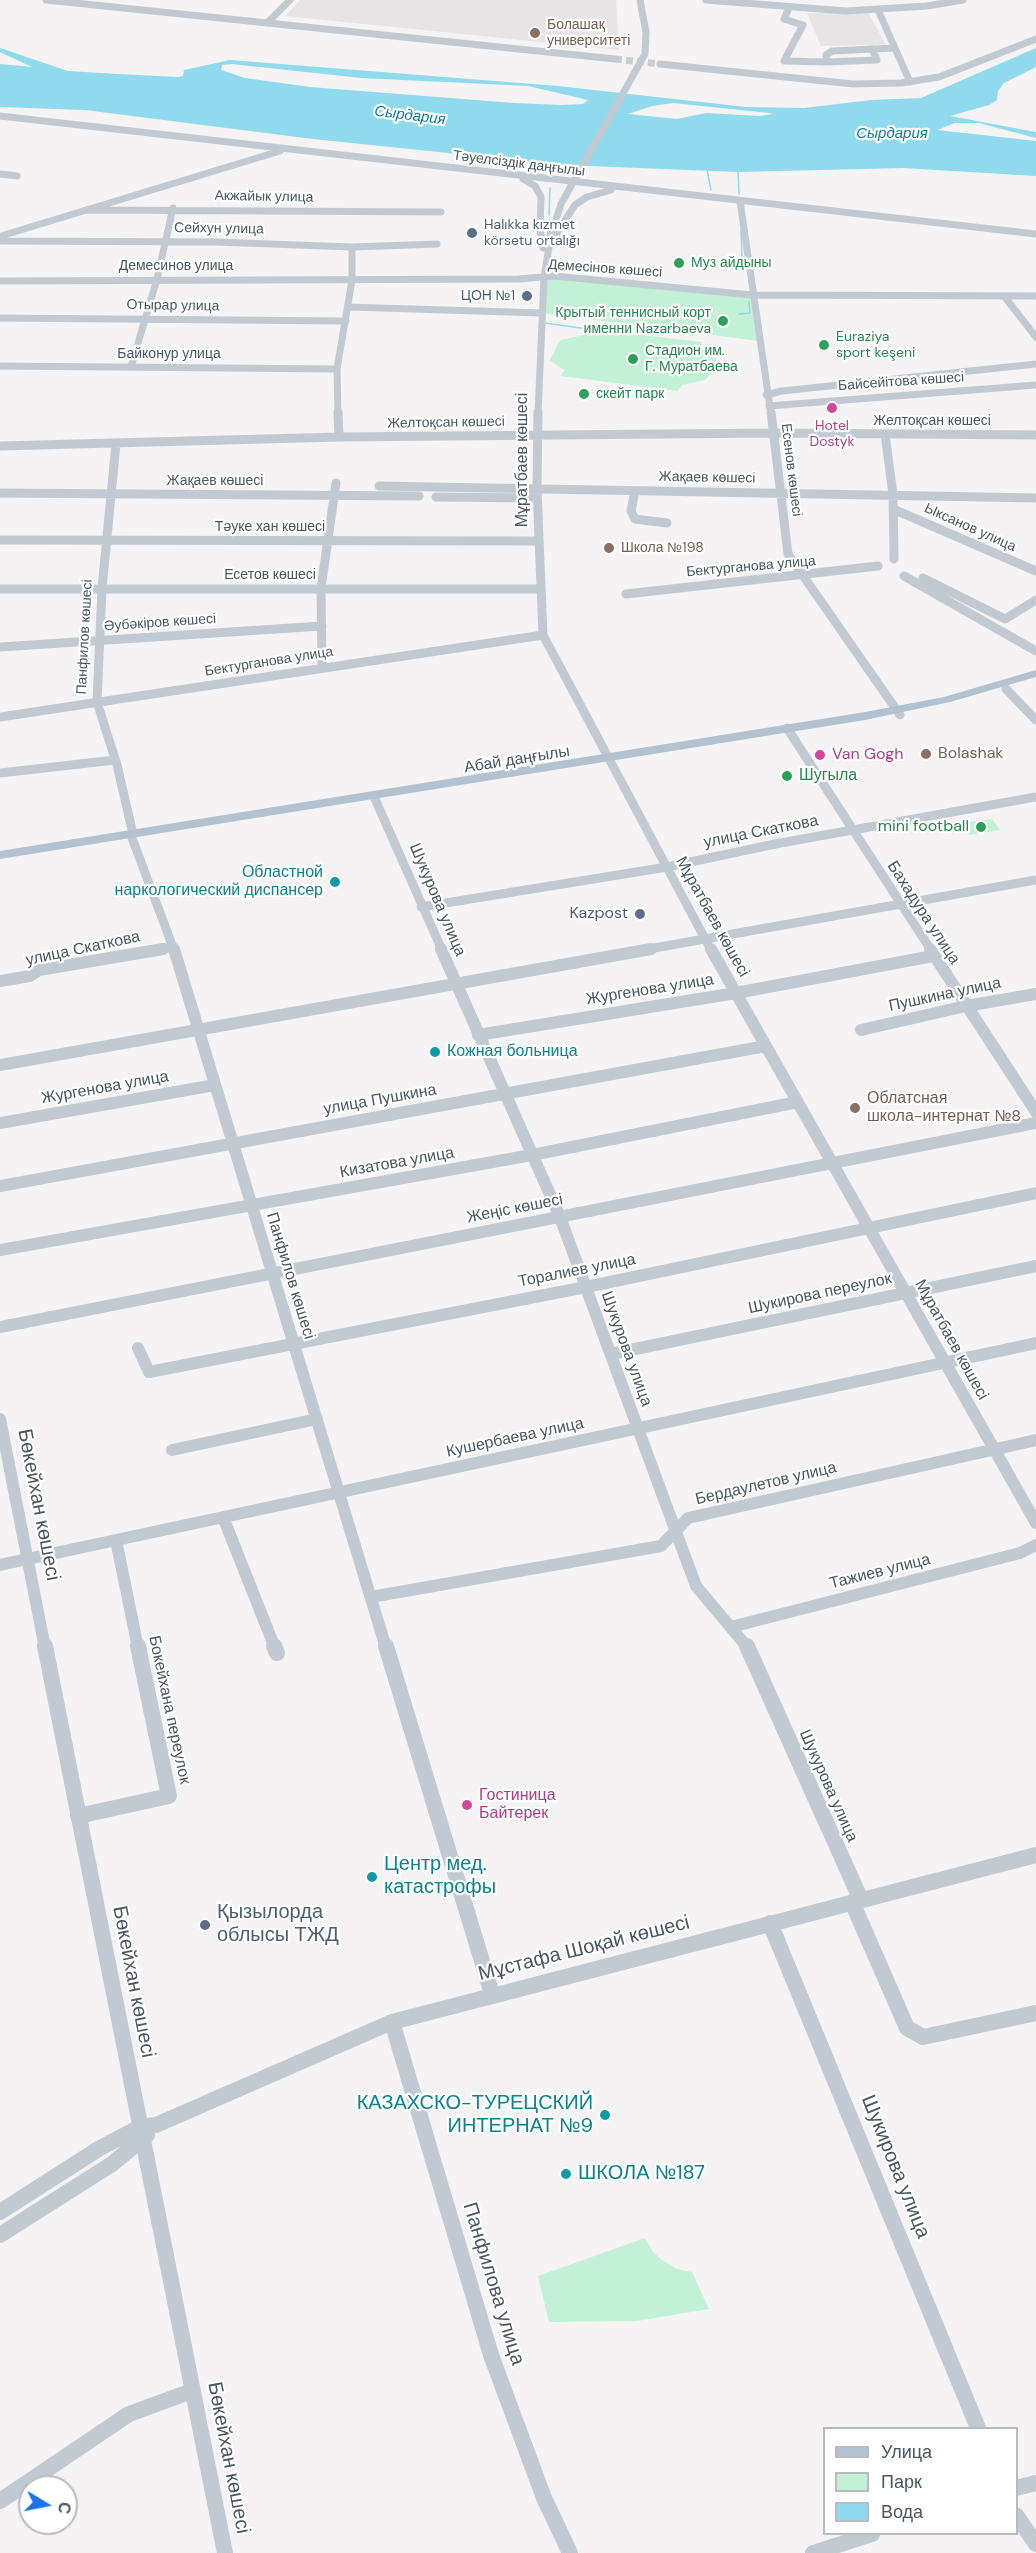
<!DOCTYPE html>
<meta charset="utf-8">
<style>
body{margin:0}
#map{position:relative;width:1036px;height:2553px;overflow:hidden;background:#f5f3f3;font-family:"DM Sans",sans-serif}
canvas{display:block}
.legend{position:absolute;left:823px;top:2427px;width:195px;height:108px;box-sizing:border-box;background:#fff;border:2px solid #b7bbc0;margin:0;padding:8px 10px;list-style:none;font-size:18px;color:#4a5661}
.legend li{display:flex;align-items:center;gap:12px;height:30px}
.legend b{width:30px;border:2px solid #b7bbc0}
.north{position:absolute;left:18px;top:2475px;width:60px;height:60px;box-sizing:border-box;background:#fff;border:2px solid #b7bbc0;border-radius:50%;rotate:100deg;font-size:16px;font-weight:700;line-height:24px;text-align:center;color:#4a5661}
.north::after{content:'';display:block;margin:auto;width:21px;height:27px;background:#1a73e8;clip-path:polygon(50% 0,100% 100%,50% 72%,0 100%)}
</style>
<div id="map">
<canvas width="1036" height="2553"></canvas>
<ul class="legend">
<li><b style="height:8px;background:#b3c2d1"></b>Улица</li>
<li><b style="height:16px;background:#c3f1d5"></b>Парк</li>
<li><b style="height:16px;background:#90daee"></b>Вода</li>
</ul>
<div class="north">С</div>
</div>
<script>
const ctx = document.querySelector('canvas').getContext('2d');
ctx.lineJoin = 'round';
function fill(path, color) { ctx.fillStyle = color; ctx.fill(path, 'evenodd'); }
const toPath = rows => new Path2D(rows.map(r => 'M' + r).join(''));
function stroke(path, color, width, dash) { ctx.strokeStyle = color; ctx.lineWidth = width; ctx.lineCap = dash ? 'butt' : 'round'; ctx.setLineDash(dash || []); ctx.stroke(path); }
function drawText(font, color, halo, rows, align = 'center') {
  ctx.font = font + ' "DM Sans",sans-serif'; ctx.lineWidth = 4.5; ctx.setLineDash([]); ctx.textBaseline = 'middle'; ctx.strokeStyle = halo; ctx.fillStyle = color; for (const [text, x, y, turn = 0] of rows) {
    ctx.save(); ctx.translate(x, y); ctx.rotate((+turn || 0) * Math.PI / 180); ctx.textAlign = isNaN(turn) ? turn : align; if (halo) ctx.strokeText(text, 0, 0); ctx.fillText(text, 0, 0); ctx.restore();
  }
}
fill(toPath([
 [300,0,616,0,619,50,286,16],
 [868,12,886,45,821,46,807,13]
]), '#e6e4e5');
fill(toPath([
 [544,277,752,295,759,341,542,313],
 [588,329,702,342,700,348,717,358,714,365,717,367,705,380,682,385,678,391,561,376,564,370,550,360,556,348,561,340,584,335],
 [992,819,1000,830,970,835,962,823],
 [645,2238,653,2252,662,2260,677,2269,692,2272,709,2309,637,2321,549,2322,538,2276]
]), '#c3f1d5');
fill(toPath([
 [0,48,68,71,117,74,178,77,183,76,184,70,230,60,558,86,746,107,804,108,871,100,921,98,1036,48,1036,67,1004,83,998,91,997,100,989,105,950,116,1036,132,1036,138,979,123,955,123,937,130,1036,141,1036,176,903,168,738,172,564,165,313,139,85,110,0,107,0,64,32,67,0,52],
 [232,64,361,78,528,86,588,100,583,104,562,105,514,103,310,87,245,78,221,70,222,65],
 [673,103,769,113,773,114,760,116,706,113,677,119,628,114,652,106]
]), '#90daee');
stroke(toPath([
 [551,162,551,178],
 [707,170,711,190],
 [738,170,739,194],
 [549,215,550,188],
 [741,230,742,257],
 [547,241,548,226],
 [739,314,750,313,749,302],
 [544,323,588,329]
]), '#90daee', 1.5);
stroke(toPath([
 [615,59,660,64]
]), '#caccce', 7, [7, 4]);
stroke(toPath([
 [46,0,615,59],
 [706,0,846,11,927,6,963,0],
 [789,8,784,19,803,25,784,61,827,62,826,55,832,51,895,48],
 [878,10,910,82],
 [267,23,290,0],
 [827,62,877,60,872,49],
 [660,64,853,84,901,83,939,77,1036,39],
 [0,116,1036,234],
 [0,174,17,176],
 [523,179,535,186,541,197,540,229,543,248],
 [740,201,771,414],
 [86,210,441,212],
 [557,233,575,205,587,197,611,190],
 [1,236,280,151],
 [0,241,216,242,352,247,437,244],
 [0,281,519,279,554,276,752,295,1036,296],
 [1004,296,1036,337],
 [348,307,542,313],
 [0,318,346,321],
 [0,366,337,369],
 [131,367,157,279,173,208],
 [766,395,782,391,1036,364],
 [769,406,1036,385],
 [338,414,337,369,352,280,352,247],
 [538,414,544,277,551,235,561,204,645,54,646,32,640,0]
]), '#c1cad2', 7);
stroke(toPath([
 [338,412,339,437],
 [538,412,537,489,543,635,711,950],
 [771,412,788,554,900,715],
 [885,434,893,494,894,559],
 [116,444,102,588,97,702,117,765,133,834],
 [0,446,339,437,774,433,1036,435],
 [379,486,1036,498],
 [635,491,631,511,635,519,667,523],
 [0,493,419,496],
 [436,497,537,498],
 [893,509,1036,571],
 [0,540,539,541],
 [904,576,1036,651],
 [923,578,1005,619,1036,600],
 [0,589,541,589],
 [626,594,878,566],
 [0,647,322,626],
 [322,668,321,588,336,483],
 [1006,689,1036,720],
 [0,717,543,635],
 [787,728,931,950],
 [0,773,115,760],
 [375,799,442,950],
 [132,838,174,950],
 [421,907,667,867,775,844,1036,797],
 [154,950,173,947],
 [643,950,1036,880]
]), '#c1cad2', 9);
stroke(toPath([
 [174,949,386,1648],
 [441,949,560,1217,696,1586,748,1648],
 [711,949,1036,1523],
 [930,949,1036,1112],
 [0,981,30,976,39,970,163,949],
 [861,1030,966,1006,1036,994],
 [478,1035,736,993,933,956],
 [0,1065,651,949],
 [0,1123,215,1085],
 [0,1186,766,1046],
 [0,1250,532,1155,798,1102],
 [0,1327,1036,1123],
 [138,1348,149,1372,586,1287,1036,1193],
 [611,1354,1036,1266],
 [0,1419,45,1648],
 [172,1450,317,1419],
 [223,1517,275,1648],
 [116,1540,138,1648],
 [0,1565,1036,1343],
 [371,1597,661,1546,688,1518,1036,1440],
 [731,1627,1020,1553,1036,1545]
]), '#c1cad2', 12);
stroke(toPath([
 [45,1646,225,2553],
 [274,1646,277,1653],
 [386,1646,492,1994],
 [747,1646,861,1900],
 [78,1816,169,1796,138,1646],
 [852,1902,907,2028,923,2037,1036,2013],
 [770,1923,978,2428],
 [392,2022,491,2355,544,2498,570,2553],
 [0,2212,100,2148,140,2127,156,2125,392,2022,1036,1855],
 [0,2235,112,2164,147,2135],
 [1016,2488,1036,2483],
 [0,2501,129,2414,192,2391],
 [1016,2515,1036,2544],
 [813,2553,872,2534]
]), '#c1cad2', 16);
fill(toPath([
 [1036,670,1036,677,950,702,865,720,0,859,0,851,865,712,944,697,1036,670]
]), '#b3c2d1');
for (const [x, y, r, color] of [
 [535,33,6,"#8d6e63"],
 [472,233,6,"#5c6f8a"],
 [679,263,6,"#2e9e5b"],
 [527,296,6,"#5c6f8a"],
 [723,321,6,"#2e9e5b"],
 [824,345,6,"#2e9e5b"],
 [633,359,6,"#2e9e5b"],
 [584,394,6,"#2e9e5b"],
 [832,408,6,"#d1479c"],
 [609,548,6,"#8d6e63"],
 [926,754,6,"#8d6e63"],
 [820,755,6,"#d1479c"],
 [787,776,6,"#2e9e5b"],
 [981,827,6,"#2e9e5b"],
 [335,882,6,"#0f9aa8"],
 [640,914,6,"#5c6f8a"],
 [435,1052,6,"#0f9aa8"],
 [855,1108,6,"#8d6e63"],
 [467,1805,6,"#d1479c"],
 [372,1877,6,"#0f9aa8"],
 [205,1925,6,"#5c6f8a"],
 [605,2115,6,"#0f9aa8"],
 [566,2174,6,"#0f9aa8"]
]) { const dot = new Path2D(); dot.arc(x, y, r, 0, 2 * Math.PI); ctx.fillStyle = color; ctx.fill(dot); stroke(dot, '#fff', 2); }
drawText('14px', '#785e54', '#fff', [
 ["Болашақ",547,25],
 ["университеті",547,41],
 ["Школа №198",621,548]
], 'left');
drawText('14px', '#4a5661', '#fff', [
 ["Тәуелсіздік даңғылы",519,164,7],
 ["Акжайык улица",264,197,1],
 ["Сейхун улица",219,229,1],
 ["Демесинов улица",176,266],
 ["Демесінов көшесі",605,269,4],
 ["Отырар улица",173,306,1],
 ["Байконур улица",169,354],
 ["Байсейітова көшесі",901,382,-4],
 ["Желтоқсан көшесі",932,421],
 ["Желтоқсан көшесі",446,423,-1],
 ["Есенов көшесі",791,470,83],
 ["Жақаев көшесі",707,478,1],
 ["Жақаев көшесі",215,481],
 ["Тәуке хан көшесі",270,527],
 ["Ыксанов улица",970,528,24],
 ["Бектурганова улица",751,567,-5],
 ["Есетов көшесі",270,575],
 ["Әубәкіров көшесі",160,623,-4],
 ["Панфилов көшесі",85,637,-87],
 ["Бектурганова улица",269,662,-9]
]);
drawText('14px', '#4e5e75', '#fff', [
 ["Halıkka kızmet",484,225],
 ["körsetu ortalığı",484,241],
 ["ЦОН №1",515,296,"right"]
], 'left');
drawText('14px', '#27864d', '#fff', [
 ["Муз айдыны",691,263],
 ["Крытый теннисный корт",711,313,"right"],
 ["именни Nazarbaeva",711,329,"right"],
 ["Euraziya",836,337],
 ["sport keşeni",836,353],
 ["Стадион им.",645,351],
 ["Г. Муратбаева",645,367],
 ["скейт парк",596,394]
], 'left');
drawText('14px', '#b23c85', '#fff', [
 ["Hotel",832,426],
 ["Dostyk",832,442]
]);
drawText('italic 15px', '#0c7c9b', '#fff', [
 ["Сырдария",410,116,7],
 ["Сырдария",892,134]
]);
drawText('16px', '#4a5661', '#fff', [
 ["Мұратбаев көшесі",523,460,-90],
 ["Абай даңғылы",517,760,-9],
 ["улица Скаткова",761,832,-11],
 ["Шукурова улица",437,900,67],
 ["Бахадура улица",923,913,57],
 ["Мұратбаев көшесі",712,917,61],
 ["улица Скаткова",83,949,-12],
 ["Жургенова улица",650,990,-9],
 ["Пушкина улица",945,995,-12],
 ["Жургенова улица",105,1088,-10],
 ["улица Пушкина",380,1100,-10],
 ["Кизатова улица",397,1163,-10],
 ["Жеңіс көшесі",515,1209,-11],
 ["Торалиев улица",577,1271,-11],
 ["Панфилов көшесі",290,1276,73],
 ["Шукирова переулок",820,1294,-12],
 ["Мұратбаев көшесі",951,1340,61],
 ["Шукурова улица",626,1349,70],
 ["Кушербаева улица",515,1438,-12],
 ["Бердаулетов улица",766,1484,-13],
 ["Тажиев улица",880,1572,-14],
 ["Бокейхана переулок",169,1710,78],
 ["Шукурова улица",828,1786,66]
]);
drawText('16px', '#785e54', '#fff', [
 ["Bolashak",938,754],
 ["Облатсная",867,1099],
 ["школа-интернат №8",867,1117]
], 'left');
drawText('16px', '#b23c85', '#fff', [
 ["Van Gogh",832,755],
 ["Гостиница",479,1796],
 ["Байтерек",479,1814]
], 'left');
drawText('16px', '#27864d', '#fff', [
 ["Шугыла",799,776],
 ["mini football",969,827,"right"]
], 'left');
drawText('16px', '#0d838f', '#fff', [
 ["Областной",323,873],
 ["наркологический диспансер",323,891],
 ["Кожная больница",447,1052,"left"]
], 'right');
drawText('16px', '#4e5e75', '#fff', [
 ["Kazpost",628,914]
], 'right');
drawText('20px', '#4a5661', '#fff', [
 ["Бөкейхан көшесі",38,1505,79],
 ["Мұстафа Шоқай көшесі",584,1949,-14],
 ["Бөкейхан көшесі",133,1982,79],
 ["Шукирова улица",895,2167,68],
 ["Панфилова улица",493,2284,73],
 ["Бөкейхан көшесі",228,2458,79]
]);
drawText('20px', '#0d838f', '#fff', [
 ["Центр мед.",384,1865],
 ["катастрофы",384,1888],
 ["КАЗАХСКО-ТУРЕЦСКИЙ",593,2104,"right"],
 ["ИНТЕРНАТ №9",593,2127,"right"],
 ["ШКОЛА №187",578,2174]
], 'left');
drawText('20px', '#4e5e75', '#fff', [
 ["Қызылорда",217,1913],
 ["облысы ТЖД",217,1936]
], 'left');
</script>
